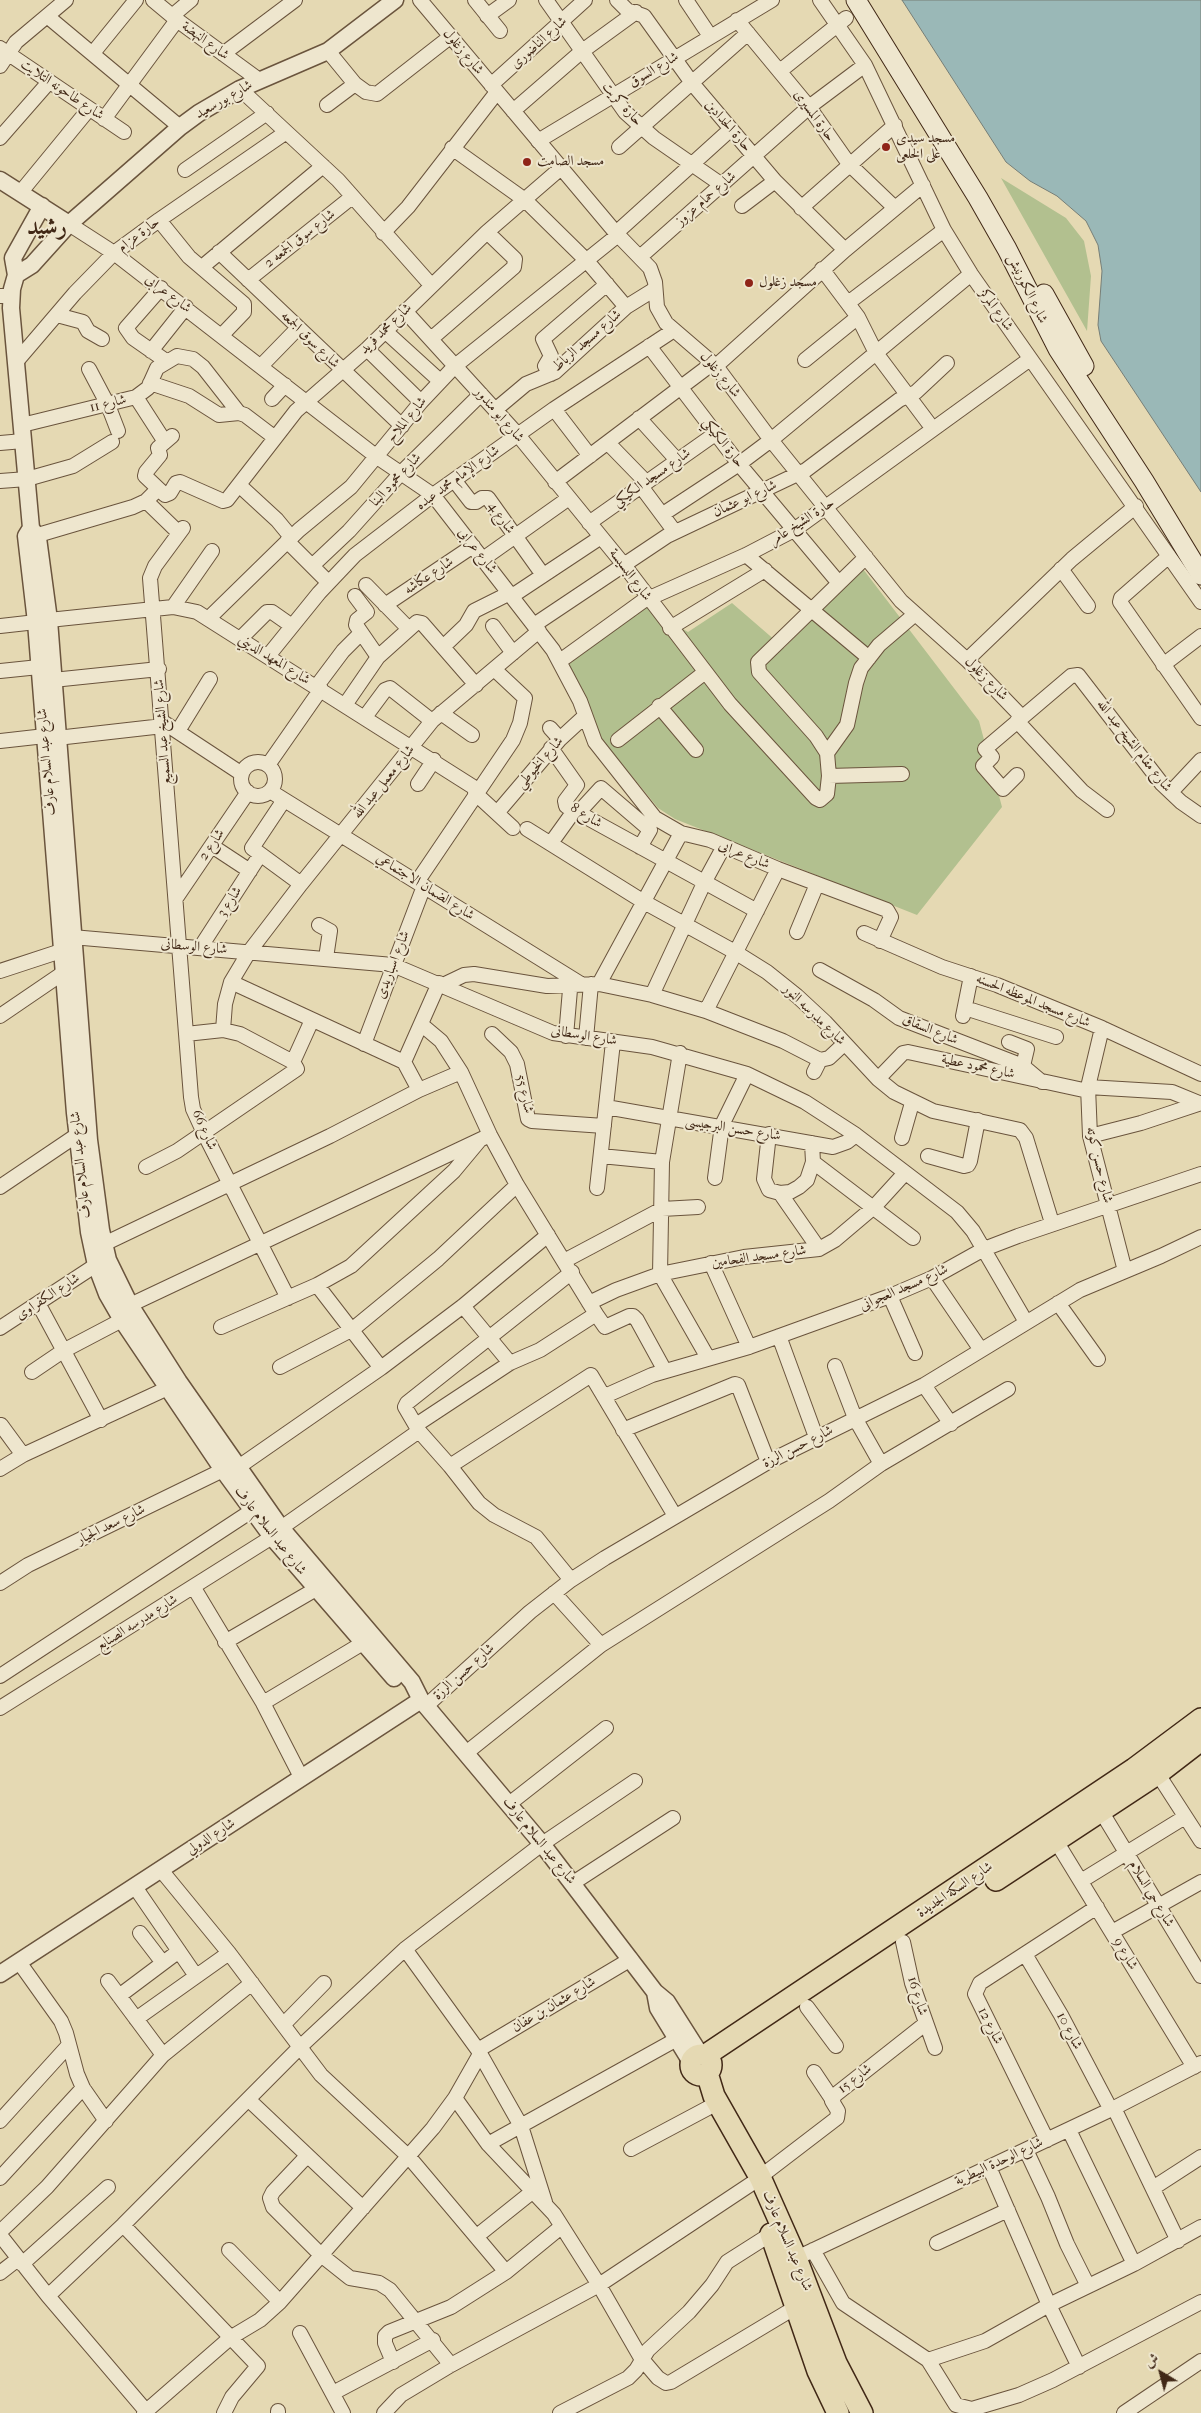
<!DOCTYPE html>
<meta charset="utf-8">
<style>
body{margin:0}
#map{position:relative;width:1201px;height:2413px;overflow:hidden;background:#e5d9b3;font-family:"IM FELL French Canon",Amiri,serif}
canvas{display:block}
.north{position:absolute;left:1136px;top:2348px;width:50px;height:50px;-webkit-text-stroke:4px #eee6ce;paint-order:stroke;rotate:323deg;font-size:14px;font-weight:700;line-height:20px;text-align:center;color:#412816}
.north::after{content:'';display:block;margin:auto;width:18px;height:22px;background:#412816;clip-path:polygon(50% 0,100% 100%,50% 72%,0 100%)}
</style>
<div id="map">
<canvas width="1201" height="2413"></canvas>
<div class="north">ش</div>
</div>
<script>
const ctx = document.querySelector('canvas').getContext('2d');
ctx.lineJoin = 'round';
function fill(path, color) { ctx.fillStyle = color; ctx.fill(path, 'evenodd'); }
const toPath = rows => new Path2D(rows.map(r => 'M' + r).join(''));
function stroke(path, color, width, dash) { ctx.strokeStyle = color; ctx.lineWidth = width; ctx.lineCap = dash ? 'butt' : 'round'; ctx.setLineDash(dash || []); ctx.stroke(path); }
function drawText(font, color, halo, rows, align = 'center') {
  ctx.font = font + ' "IM FELL French Canon",Amiri,serif'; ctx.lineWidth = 4; ctx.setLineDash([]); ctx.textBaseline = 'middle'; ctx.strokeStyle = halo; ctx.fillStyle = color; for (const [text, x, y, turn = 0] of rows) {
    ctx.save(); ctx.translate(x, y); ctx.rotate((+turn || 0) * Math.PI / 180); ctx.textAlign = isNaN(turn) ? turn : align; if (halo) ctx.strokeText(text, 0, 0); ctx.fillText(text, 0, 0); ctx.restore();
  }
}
fill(toPath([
 [1001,178,1066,218,1084,241,1091,276,1087,331],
 [863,569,979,721,1002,807,917,915,675,819,658,808,596,732,586,696,568,663,646,607,688,632,732,603,784,648]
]), '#b2c08f');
const water = toPath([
 [902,0,1201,0,1201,492,1101,341,1098,325,1102,271,1098,245,1086,221,1057,196,1030,181,1006,162,902,0]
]);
fill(water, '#9ab8b7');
stroke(water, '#767e77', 1);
const minor = toPath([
 [153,0,177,20,259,80],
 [420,0,616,233,650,268,655,282,657,307,666,323,716,366,771,440,901,601,967,660,1022,717],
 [475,0,500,31],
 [546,0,625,112,654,138,722,185],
 [617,0,627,10,644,16,692,83,775,181,845,250],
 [686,0,710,36],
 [820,0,865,65,944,230,971,274,1201,602],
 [47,16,180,127],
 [172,16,191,0],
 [487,16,509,0],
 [737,20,809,107,849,164,895,208],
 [0,48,124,132],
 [328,51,355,84,366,92,377,94,450,37],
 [93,53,136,0],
 [223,54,295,0],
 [0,66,16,42,66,0],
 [780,71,846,18],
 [491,85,585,0],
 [240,89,338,180,431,285],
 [327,105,355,84],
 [513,111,581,52,636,12],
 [104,119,177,20],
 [0,138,49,82],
 [538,141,772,0],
 [619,147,748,33],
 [452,148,525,200,587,261,626,307],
 [185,170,267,113],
 [20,193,89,109],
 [742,206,775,181],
 [801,208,895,125],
 [159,220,189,257,244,304,244,312,222,335],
 [69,224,114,253,377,457,433,495,553,650,580,701,595,742,655,818,681,833,710,840,778,869,887,910,891,917,880,941],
 [383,233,408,207,497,92],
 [616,233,731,129],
 [219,252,402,426],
 [640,257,809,107,865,65],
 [202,267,323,166],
 [822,269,858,317,876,353,933,429],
 [248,280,352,197],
 [161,288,126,328,133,338,166,361],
 [0,296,11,296],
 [848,303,944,230],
 [405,311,518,435,624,565,730,704,816,798,820,800,827,794,829,776,827,753,816,736,759,672,758,662,866,557],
 [57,315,83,322,88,331,102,339],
 [385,331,440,381],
 [431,339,514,267,515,259,487,232],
 [649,346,739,464,838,582],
 [367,349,421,402],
 [151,351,186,307],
 [805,360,858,317],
 [16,362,75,293,114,253,159,220,285,133],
 [261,366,298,328],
 [716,366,845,250,923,185],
 [89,369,108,405,118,431],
 [551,374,545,366,551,356,543,339,607,284],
 [150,383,189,396,219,415,239,413,245,415,274,437],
 [136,397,165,442],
 [272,399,285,385],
 [554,409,590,456],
 [495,410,526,384,555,372,626,307,655,289],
 [639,418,676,459],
 [22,425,136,397,148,388,157,368,177,356,193,359,203,367,239,413],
 [172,436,158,448,160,455,146,472,145,476,165,495,170,493,176,483,180,482,223,501,227,500,296,411,367,349,487,232,561,168],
 [0,443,23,441],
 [608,443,645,481],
 [454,480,471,502,476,502,482,498,488,498,543,575],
 [0,481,27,479,73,466,112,442],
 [555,482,713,363],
 [239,485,277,520,291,537],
 [640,485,675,532],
 [146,501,179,533],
 [663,514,739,464,771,440,971,274],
 [589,523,715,434],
 [183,528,155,566,150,578,191,1097,193,1109,204,1133,288,1298],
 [38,535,133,507,146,501,158,489],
 [287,541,328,582],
 [746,555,869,658],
 [1169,556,1121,598,1120,602,1201,718],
 [483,559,569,498],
 [312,566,349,531,401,473,481,394],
 [1061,569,1088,606],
 [366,585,408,628],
 [355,596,367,612,357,620,356,625,378,657],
 [512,596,601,537],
 [385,605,473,546],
 [173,607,212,551],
 [208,619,299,530,351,487,421,402,455,366,618,235],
 [49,620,173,607,197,612,478,790],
 [534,625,667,536,806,470,899,400,916,392,947,363],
 [0,626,36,622],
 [493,626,513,653],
 [670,628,765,570],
 [240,639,267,612,272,612,292,626],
 [443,647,466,625,474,611,510,593],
 [268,656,319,593,355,555,433,495,554,409,674,330],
 [967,660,1072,559,1136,506],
 [560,661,643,601,746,555,794,530,1030,359],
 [1163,665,1201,636],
 [0,671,39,667],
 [53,680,159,669],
 [316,687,343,651,361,633],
 [345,705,378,657,417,622,422,623,476,685],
 [659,706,696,750],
 [441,713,472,735],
 [365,717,385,690,390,688,432,721],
 [1017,721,1082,791,1107,810],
 [163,722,242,774],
 [550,728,560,739],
 [178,731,210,679],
 [57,738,163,726],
 [618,740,704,673],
 [0,741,45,736],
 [551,748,577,785,565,801,566,806,757,911],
 [827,753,847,725,856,683,861,668,879,645,914,615],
 '241 779a17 17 0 1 1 34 0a17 17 0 1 1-34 0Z',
 [268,765,321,689],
 [1017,775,1003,789,983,766,992,757,985,749,1071,676,1078,675,1162,784,1181,802,1201,816],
 [829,776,902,774],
 [418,784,434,760],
 [270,791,581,984],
 [1171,792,1201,760],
 [475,793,513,828],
 [284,800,252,848,301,884],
 [497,813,560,739,585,716],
 [578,813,601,788,650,830,640,847],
 [527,829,644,902,735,952,767,972,797,996,825,1022,878,1079,894,1092,933,1111,1020,1130,1026,1138,1052,1223],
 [551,843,574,811],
 [212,846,250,871],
 [417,882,513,740,520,723,525,698,494,669],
 [176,898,248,792],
 [319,925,330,931,326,958],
 [797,932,817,884],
 [864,933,942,967,997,985,1102,1028,1201,1074],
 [72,937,393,965,553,1033,652,1047,747,1074,805,1102,856,1135,957,1212,973,1231,1026,1322],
 [200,948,260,855],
 [820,970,874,1000,899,1018,1023,1066,1042,1082],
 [0,971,61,951],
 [231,982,404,1062,419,1090],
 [599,984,681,833],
 [443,985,464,975,474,974,547,986,599,984,652,995,706,1011,783,1041,820,1060,829,1058,844,1044],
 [652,995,705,881,724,846],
 [965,1008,1056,1037],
 [706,1011,778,869],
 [0,1016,63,973],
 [963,1016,971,976],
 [422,1025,441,1041,461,1072],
 [1102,1028,1088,1087,1090,1136,1125,1271],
 [223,1030,225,1004,231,982,249,952,301,884,432,721,539,631],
 [492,1034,511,1052,517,1064,528,1119,532,1121,604,1126],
 [566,1036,571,978],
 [586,1038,591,984],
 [1009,1042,1027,1049,1023,1066],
 [364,1044,424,886],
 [680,1053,662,1162,660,1274,708,1358],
 [293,1062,312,1020],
 [404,1062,439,983],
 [814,1072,820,1060],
 [878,1079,903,1053,908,1052,1088,1091],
 [1088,1087,1172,1092,1199,1103],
 [606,1107,833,1147,847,1142,856,1135],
 [769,1134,764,1179,769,1190,780,1193,790,1192,799,1187,807,1180,813,1162],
 [1090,1136,1141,1123,1201,1103],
 [902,1138,912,1103],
 [812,1143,813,1162,913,1238],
 [601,1156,662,1162],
 [928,1156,964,1166,968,1165,970,1161,978,1120],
 [146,1167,177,1151,297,1069,293,1062,240,1034,223,1030,186,1034],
 [715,1178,722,1125,747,1074],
 [0,1187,77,1135],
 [597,1188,613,1042],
 [780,1193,819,1249],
 [104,1244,330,1136,419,1090,461,1072,490,1135,517,1185,596,1314,540,1350,510,1363,416,1425],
 [564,1261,662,1209,698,1207],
 [711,1263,749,1347],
 [932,1278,981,1350],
 [317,1285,381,1368],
 [890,1296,915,1353],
 [38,1303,101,1420],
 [589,1303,616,1290,660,1274,744,1257,819,1249,835,1240,874,1207,905,1173],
 [1058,1303,1098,1359],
 [130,1305,490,1135],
 [463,1306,510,1363],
 [596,1314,605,1327,629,1316,633,1316,637,1320,665,1371],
 [221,1327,317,1285,351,1266,454,1171,479,1141],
 [0,1328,96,1265],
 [779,1336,816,1437],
 [835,1366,855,1418,881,1464],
 [280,1367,353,1329,438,1259,517,1185],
 [32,1372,63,1351,122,1320],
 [924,1385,951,1424],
 [605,1396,652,1375,749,1347,890,1296,932,1278,984,1249,1018,1236,1201,1174],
 [1,1425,23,1455],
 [623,1430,735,1384,738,1385,768,1462],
 [450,1466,591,1375,675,1516],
 [237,1468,381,1368,463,1306,548,1235],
 [0,1469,23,1455,168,1388],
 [281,1528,419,1431],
 [571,1580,536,1537,494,1515,479,1503,450,1466,419,1431,405,1407,407,1403,572,1272],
 [0,1583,28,1565,223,1470],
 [194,1588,263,1703,301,1777],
 [554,1593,601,1645],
 [225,1642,316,1589],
 [0,1676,253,1510],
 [263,1703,363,1643],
 [426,1706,530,1612,571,1580,605,1558,768,1462,924,1385,1080,1290,1161,1256,1201,1237],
 [0,1708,272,1537],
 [466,1753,601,1645,829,1501,881,1464,1008,1389],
 [1154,1768,1201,1841],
 [509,1804,606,1728],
 [1101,1811,1201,1976],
 [1056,1841,1194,2067],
 [161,1870,229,1953,321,2075,409,2157,506,2272],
 [1081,1881,1185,1817],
 [573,1883,673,1818],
 [135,1887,196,1976],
 [1112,1932,1201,1882],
 [140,1933,163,1963],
 [903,1942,912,1983,935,2048],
 [405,1949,478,2050,521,2126,545,2202],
 [1025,1954,1061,2015,1111,2110],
 [19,1962,61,2021,66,2033,77,2074,83,2088,106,2121],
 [108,1981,163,2055],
 [119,1996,179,1951],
 [807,2007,836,2046],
 [136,2019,229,1953],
 [284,2024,324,1983],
 [478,2050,631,1959],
 [814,2072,832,2099],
 [455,2098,488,2144,554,2214,599,2285,751,2184],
 [249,2100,363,2208],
 [1114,2108,1178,2241],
 [0,2121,68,2046],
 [1069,2130,1134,2264],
 [1047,2140,975,1994,980,1983,1097,1907],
 [488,2144,677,2039],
 [631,2149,708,2108],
 [1026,2150,1048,2197,1067,2244,1088,2286],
 [307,2156,273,2192,270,2198,273,2207,321,2255,350,2278,379,2283,390,2290,451,2365],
 [989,2167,1049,2305,1079,2367],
 [760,2177,837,2118,838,2111,832,2101,835,2095,925,2024],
 [0,2178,83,2088],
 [1153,2188,1201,2157],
 [123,2225,258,2366,232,2397,224,2413],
 [0,2232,47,2187,163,2055,252,1983],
 [0,2235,48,2296,146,2411],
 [477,2236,532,2192],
 [937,2243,1008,2210],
 [229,2250,280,2302],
 [813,2250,843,2303,928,2360,985,2341,1049,2305,1134,2264,1201,2227],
 [805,2254,1114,2108,1201,2063],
 [22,2264,108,2187],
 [0,2273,18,2259],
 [48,2296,123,2225,300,2047,405,1949,542,1844,635,1781],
 [300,2333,343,2413],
 [928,2360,956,2405,972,2409,1019,2395,1053,2380,1201,2302],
 [393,2362,385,2343,385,2336,389,2332,451,2307,506,2272,561,2227],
 [333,2393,433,2340],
 [278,2411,278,2413],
 [144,2413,230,2338,260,2320,280,2302,433,2128,455,2098,480,2054],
 [384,2413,401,2395,451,2365,599,2285,641,2358,658,2378,666,2383,671,2382,796,2307],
 [560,2413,628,2378,636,2370,648,2350,689,2312,712,2285,727,2262,771,2234],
 [1124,2413,1201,2361]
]);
const tertiary = toPath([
 [0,180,69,224],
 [42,206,13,258,16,275,12,289,11,308,31,528,38,538,49,620,89,1140,101,1230,108,1260,130,1305,179,1382,281,1528,412,1682,421,1700,542,1844,655,1992,667,2002,700,2054],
 [16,275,32,265,69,224,180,127,199,113,240,89,328,51,395,0],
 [31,528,26,536,36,622,75,1113,89,1232,96,1265,107,1294,122,1320,223,1470,272,1537,394,1678],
 [0,1974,421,1700],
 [655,1992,658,2008,691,2062]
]);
const secondary = toPath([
 [856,0,978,198,1007,249,1058,349,1144,481,1201,575],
 [1044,294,1084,366]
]);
const primary = toPath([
 [996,1880,1157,1774,1201,1740],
 '691 2065a10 10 0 1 1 20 0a10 10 0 1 1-20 0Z',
 [706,2055,1134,1769,1201,1719],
 [707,2073,714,2096,760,2177,796,2258,836,2363,862,2413],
 [771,2234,818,2371,838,2413]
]);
stroke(minor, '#6a543d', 16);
stroke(tertiary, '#6a543d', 19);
stroke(secondary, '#412816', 21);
stroke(primary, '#412816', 24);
stroke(minor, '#eee6ce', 14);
stroke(tertiary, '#eee6ce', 16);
stroke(secondary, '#eee6ce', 19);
stroke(primary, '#e5d9b3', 21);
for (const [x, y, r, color] of [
 [886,147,5,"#8f2418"],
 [527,162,5,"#8f2418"],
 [749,283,5,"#8f2418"]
]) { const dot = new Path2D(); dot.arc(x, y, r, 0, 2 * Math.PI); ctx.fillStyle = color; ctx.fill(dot); stroke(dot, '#eee6ce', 2); }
drawText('14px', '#412816', '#eee6ce', [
 ["شارع النهضة",205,41,36],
 ["شارع الناضورى",539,43,-42],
 ["شارع زغلول",463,52,50],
 ["شارع السوق",654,70,-31],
 ["شارع طاحونه التلايت",62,90,34],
 ["شارع بورسعيد",224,100,-30],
 ["حارة كريت",622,104,49],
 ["حارة المسيرى",814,116,54],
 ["حارة الحدادين",728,126,49],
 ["شارع حمام عزوز",706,199,-41],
 ["حارة عزام",139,235,-37],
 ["شارع سوق الجمعه 2",300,239,-38],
 ["شارع الكورنيش",1027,289,64],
 ["شارع عرابى",168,294,37],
 ["شارع المركز",996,310,55],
 ["شارع محمد فريد",386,329,-44],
 ["شارع سوق الجمعه",310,340,44],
 ["شارع مسجد الرباط",587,341,-41],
 ["شارع زغلول",720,375,50],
 ["شارع 11",108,404,-14],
 ["شارع ابو مندور",499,415,49],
 ["شارع الملاح",407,420,-51],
 ["حارة الكيكي",723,443,52],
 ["شارع الإمام محمد عبده",458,478,-36],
 ["شارع مسجد الكيكي",652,478,-35],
 ["شارع محمود البنا",396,480,-47],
 ["شارع ابو عثمان",745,499,-25],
 ["شارع 4",501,518,54],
 ["حارة الشيخ عامر",802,522,-33],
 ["شارع عرابى",477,551,52],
 ["شارع البسيسة",630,575,53],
 ["شارع عكاشه",429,576,-34],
 ["شارع المعهد الديني",274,660,32],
 ["شارع زغلول",986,679,45],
 ["شارع الشيخ عبد السميع",163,732,-94],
 ["شارع مقام الشيخ عبد الله",1134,746,52],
 ["شارع عبد السلام عارف",47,762,-95],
 ["شارع الخيوطي",540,763,-49],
 ["شارع معمل عبد الله",384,782,-51],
 ["شارع 8",586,816,31],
 ["شارع 2",212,845,-56],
 ["شارع عرابى",744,855,23],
 ["شارع الضمان الاجتماعي",425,887,32],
 ["شارع 3",230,902,-57],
 ["شارع الوسطانى",194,947,5],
 ["شارع اسباريدى",393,965,-69],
 ["شارع مسجد الموعظه الحسنه",1033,1001,22],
 ["شارع مدرسه النور",814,1015,44],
 ["شارع السقاق",930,1030,22],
 ["شارع الوسطانى",584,1036,9],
 ["شارع محمود عطية",978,1067,12],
 ["شارع 55",524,1094,76],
 ["شارع حسن البرجيسى",733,1129,9],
 ["شارع 66",204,1130,66],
 ["شارع عبد السلام عارف",81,1165,-96],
 ["شارع حسن كوته",1099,1165,77],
 ["شارع مسجد الفحامين",759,1257,-8],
 ["شارع مسجد العجوانى",904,1288,-24],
 ["شارع الكفراوى",48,1297,-33],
 ["شارع حسن الرزة",798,1447,-27],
 ["شارع سعد الجيار",111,1525,-26],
 ["شارع عبد السلام عارف",270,1531,52],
 ["شارع مدرسه الصنايع",137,1623,-32],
 ["شارع حسن الرزة",464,1672,-42],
 ["شارع الدولي",211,1837,-33],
 ["شارع عبد السلام عارف",539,1841,51],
 ["شارع السكة الجديدة",955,1890,-34],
 ["شارع حي السلام",1151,1894,59],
 ["شارع 9",1125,1954,59],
 ["شارع 16",917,1996,73],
 ["شارع عثمان بن عفان",554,2005,-31],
 ["شارع 12",990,2026,63],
 ["شارع 10",1069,2031,62],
 ["شارع 15",855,2079,-38],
 ["شارع الوحدة البيطرية",999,2162,-25],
 ["شارع عبد السلام عارف",787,2241,67]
]);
drawText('14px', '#412816', '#eee6ce', [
 ["مسجد سيدى",896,139],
 ["على الخلعى",896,155],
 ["مسجد الصامت",537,162],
 ["مسجد زغلول",759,283]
], 'left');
drawText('bold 24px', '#412816', '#eee6ce', [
 ["رشيد",47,228]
]);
</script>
